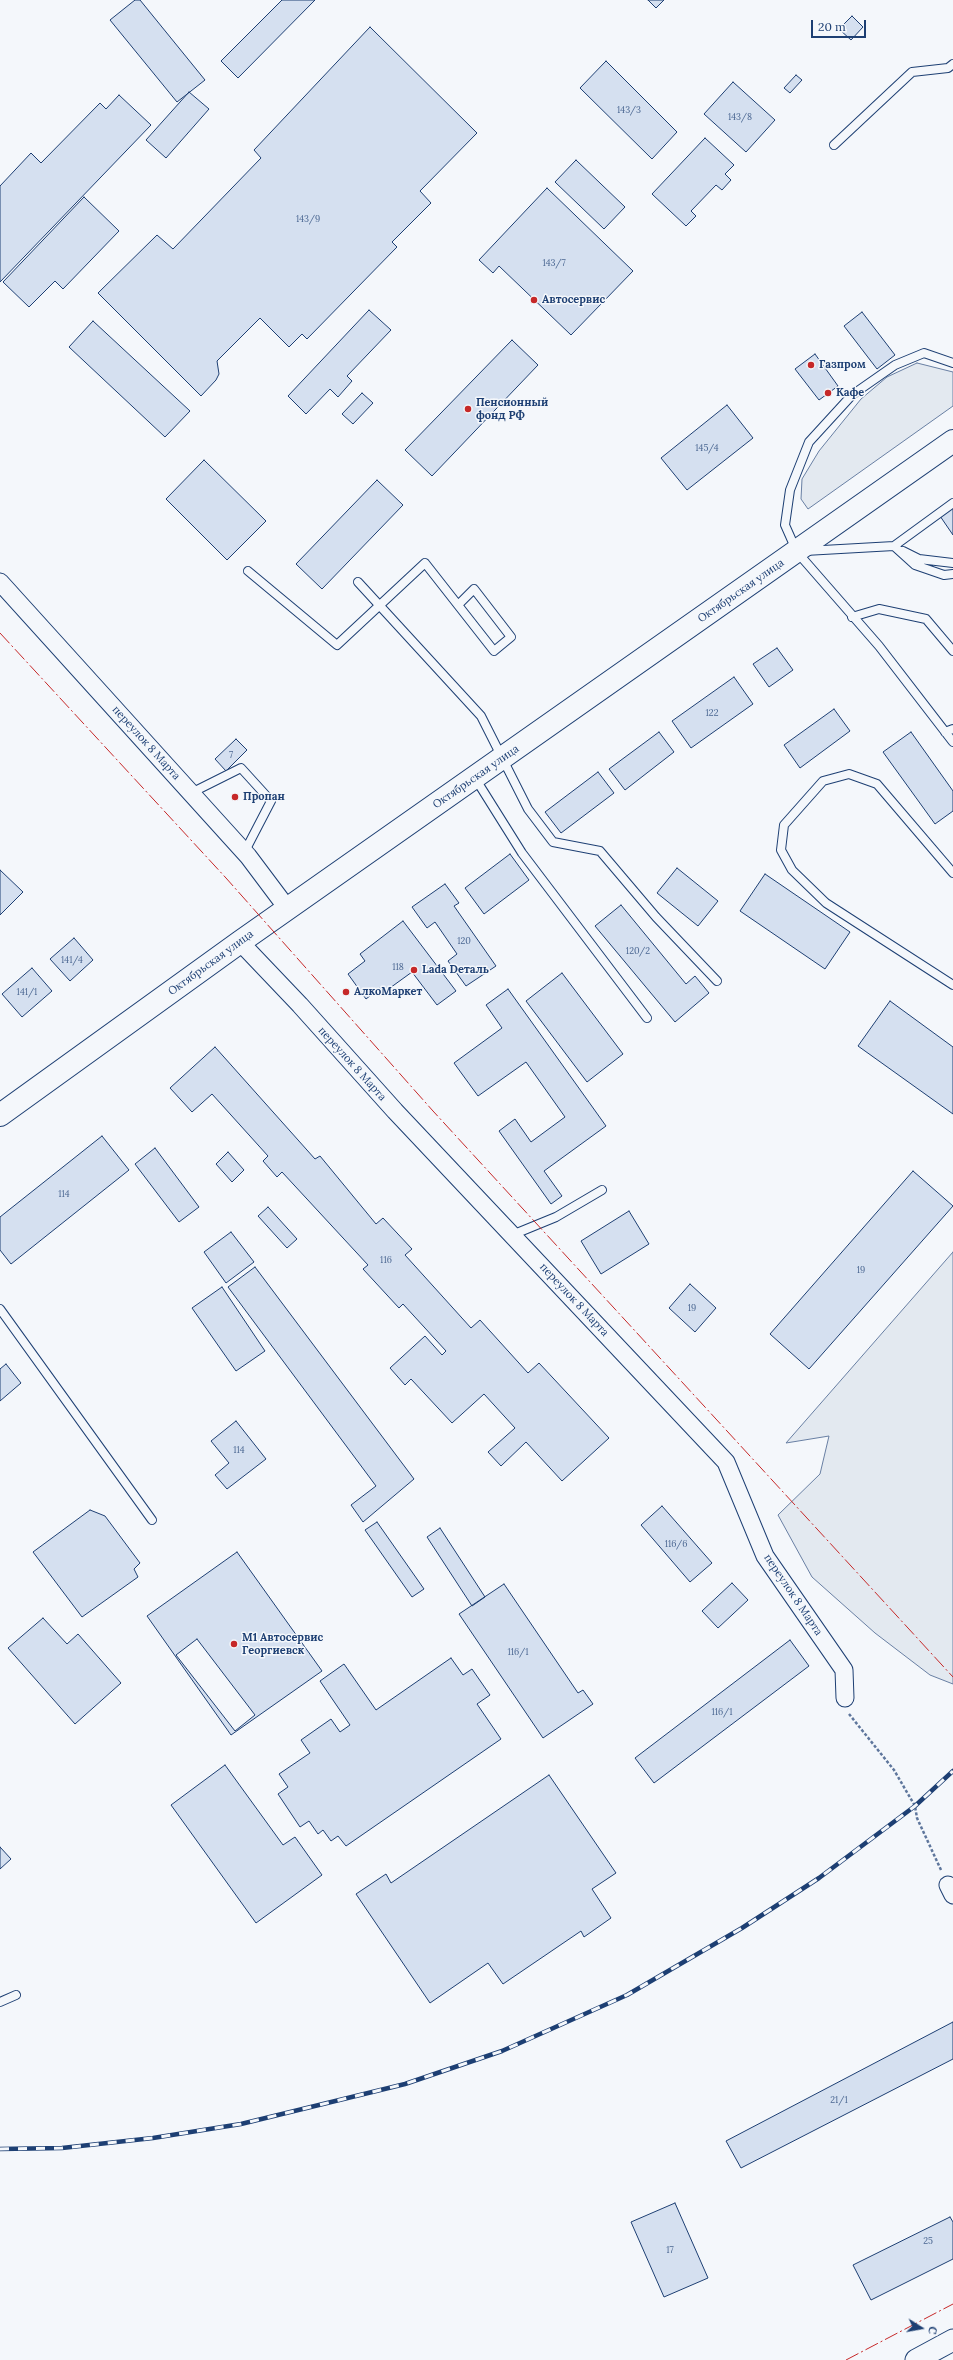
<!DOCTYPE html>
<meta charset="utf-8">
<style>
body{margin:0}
#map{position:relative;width:953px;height:2360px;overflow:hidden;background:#f4f7fb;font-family:Lora,serif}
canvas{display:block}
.north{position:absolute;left:901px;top:2308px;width:40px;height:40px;-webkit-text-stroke:3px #f4f7fb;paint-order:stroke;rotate:101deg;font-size:11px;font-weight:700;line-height:16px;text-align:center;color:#1d3f73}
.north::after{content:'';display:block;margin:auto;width:14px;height:18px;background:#1d3f73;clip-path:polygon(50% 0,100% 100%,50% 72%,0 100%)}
.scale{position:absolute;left:811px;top:20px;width:55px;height:18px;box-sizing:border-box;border:2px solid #1d3f73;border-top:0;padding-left:5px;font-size:12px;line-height:14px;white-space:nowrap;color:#1d3f73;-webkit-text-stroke:3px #f4f7fb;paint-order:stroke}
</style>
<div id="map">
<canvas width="953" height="2360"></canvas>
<div class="north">С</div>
<div class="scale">20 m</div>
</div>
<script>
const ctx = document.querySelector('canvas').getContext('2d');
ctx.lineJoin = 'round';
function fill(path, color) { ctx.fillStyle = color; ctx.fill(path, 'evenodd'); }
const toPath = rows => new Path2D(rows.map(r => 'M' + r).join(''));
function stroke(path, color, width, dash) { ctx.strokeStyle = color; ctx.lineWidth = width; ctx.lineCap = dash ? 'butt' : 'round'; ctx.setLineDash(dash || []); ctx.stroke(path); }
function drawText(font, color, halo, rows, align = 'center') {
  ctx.font = font + ' Lora,serif'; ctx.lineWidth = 3; ctx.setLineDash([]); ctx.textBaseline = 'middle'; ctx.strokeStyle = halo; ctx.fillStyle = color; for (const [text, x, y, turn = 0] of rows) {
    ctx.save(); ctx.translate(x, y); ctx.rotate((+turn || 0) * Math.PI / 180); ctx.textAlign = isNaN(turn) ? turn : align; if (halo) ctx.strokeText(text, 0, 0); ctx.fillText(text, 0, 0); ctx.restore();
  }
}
const green = toPath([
 [917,363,953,372,953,406,808,509,801,499,802,479,819,451,861,399,887,377,917,363],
 [953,1252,953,1684,930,1675,875,1633,812,1577,778,1515,820,1474,829,1436,786,1443,953,1252]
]);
fill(green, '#e3e9f0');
stroke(green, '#687fa3', 1);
const building = toPath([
 [135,0,140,0,205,80,177,102,110,20,135,0],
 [282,0,315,0,238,78,221,61,282,0],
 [648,0,664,0,656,8,648,0],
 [852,16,863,27,851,40,839,29,852,16],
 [370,27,477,133,420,191,431,203,392,242,397,247,307,339,302,334,289,347,260,318,217,361,219,374,216,380,201,396,98,293,157,235,173,249,261,158,254,150,370,27],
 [606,61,677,132,652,159,580,88,606,61],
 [796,75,802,80,790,93,784,88,796,75],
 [733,82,775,120,746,152,704,114,733,82],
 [189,92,209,109,166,158,146,140,189,92],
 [119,95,151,125,0,282,0,186,31,153,41,163,100,103,106,109,119,95],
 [705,138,734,165,725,174,731,180,722,190,716,185,691,211,696,216,686,226,652,194,705,138],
 [576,160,625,207,604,229,555,182,576,160],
 [547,188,633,271,571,335,499,266,493,273,479,260,547,188],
 [84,197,119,231,63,289,55,281,29,307,3,282,84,197],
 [369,310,391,330,347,376,352,381,338,397,330,389,306,414,288,396,369,310],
 [862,312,895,355,877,369,844,326,862,312],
 [93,321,190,411,165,437,69,347,93,321],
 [512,340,538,365,432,476,405,450,512,340],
 [815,354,838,386,819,400,795,369,815,354],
 [362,393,373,403,353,424,342,414,362,393],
 [727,405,753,438,687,490,661,458,727,405],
 [204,460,266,521,227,560,166,499,204,460],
 [377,480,403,505,322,589,296,564,377,480],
 [953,508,953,535,940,516,953,508],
 [777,648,793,670,769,687,753,664,777,648],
 [734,677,753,704,691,748,672,721,734,677],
 [834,709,850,731,800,768,784,745,834,709],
 [659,732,674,752,625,790,609,769,659,732],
 [911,732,953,791,953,811,935,824,883,752,911,732],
 [236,739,247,750,226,771,215,759,236,739],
 [598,772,614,793,561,833,545,812,598,772],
 [510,854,529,880,484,914,465,888,510,854],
 [677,868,718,901,698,926,657,893,677,868],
 [0,870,23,892,0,915,0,870],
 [765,874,850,932,825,969,740,911,765,874],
 [445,884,459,903,454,906,496,966,466,986,448,961,457,954,435,922,427,928,412,907,445,884],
 [621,905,686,984,695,976,709,993,675,1022,595,926,621,905],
 [403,921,456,991,437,1005,412,972,383,993,380,988,366,999,348,974,365,961,360,954,403,921],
 [74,938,93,960,70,981,50,959,74,938],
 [32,968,52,991,22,1017,2,994,32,968],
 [562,973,623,1054,587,1082,526,1001,562,973],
 [508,989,606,1126,544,1171,562,1196,551,1204,499,1131,515,1119,531,1142,565,1117,526,1062,478,1096,454,1063,502,1028,486,1005,508,989],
 [890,1001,953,1047,953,1114,858,1046,890,1001],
 [215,1047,315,1159,320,1156,376,1224,383,1218,412,1249,405,1255,471,1328,480,1320,528,1373,539,1363,609,1438,562,1481,526,1442,501,1466,488,1452,515,1428,484,1394,452,1423,411,1379,405,1385,390,1368,425,1336,442,1355,446,1351,403,1304,399,1308,363,1269,368,1265,282,1172,277,1177,263,1161,268,1156,212,1094,192,1112,170,1088,215,1047],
 [102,1136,129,1170,11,1264,0,1250,0,1217,102,1136],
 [155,1148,199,1207,179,1222,135,1164,155,1148],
 [228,1152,244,1170,232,1182,216,1164,228,1152],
 [913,1171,953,1206,809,1369,770,1334,913,1171],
 [268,1207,297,1239,287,1248,258,1216,268,1207],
 [629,1211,649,1244,601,1274,581,1241,629,1211],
 [231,1232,254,1262,226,1283,204,1252,231,1232],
 [255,1267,414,1479,363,1522,351,1505,376,1486,228,1287,255,1267],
 [690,1284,716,1308,695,1332,669,1308,690,1284],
 [222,1287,265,1351,236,1371,192,1308,222,1287],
 [6,1364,21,1383,0,1401,0,1369,6,1364],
 [236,1421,266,1459,227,1489,215,1475,229,1463,211,1441,236,1421],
 [662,1506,712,1563,690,1582,641,1525,662,1506],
 [90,1510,105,1516,140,1563,134,1569,138,1577,82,1617,33,1552,90,1510],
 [377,1522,424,1589,412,1597,365,1530,377,1522],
 [440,1528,485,1597,472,1606,427,1537,440,1528],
 [237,1552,322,1671,231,1735,147,1616,237,1552],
 [732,1583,748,1600,718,1628,702,1611,732,1583],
 [504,1584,578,1693,583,1690,593,1704,543,1738,459,1614,504,1584],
 [43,1618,67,1644,78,1634,121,1683,75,1724,8,1648,43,1618],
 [197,1639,255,1715,235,1731,176,1655,197,1639],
 [790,1640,809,1666,654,1783,635,1758,790,1640],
 [451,1658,463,1675,472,1669,490,1695,477,1704,501,1739,346,1846,338,1836,331,1841,323,1830,318,1834,309,1821,300,1827,278,1794,288,1787,279,1774,310,1753,301,1740,331,1719,340,1732,350,1725,320,1681,344,1664,376,1710,451,1658],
 [225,1765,283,1845,295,1837,322,1875,256,1923,171,1805,225,1765],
 [549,1775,616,1873,592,1889,611,1918,584,1937,581,1931,503,1984,488,1963,430,2003,356,1894,386,1874,391,1883,549,1775],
 [0,1847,11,1859,0,1869,0,1847],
 [953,2022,953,2059,741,2168,726,2141,953,2022],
 [675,2203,708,2278,664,2297,631,2222,675,2203],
 [950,2217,953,2222,953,2259,871,2300,853,2265,950,2217]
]);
fill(building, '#d5e0f0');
stroke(building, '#1d3f73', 1);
const service = toPath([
 [834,145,912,72,948,68,953,64],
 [953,363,924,353,895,365,852,395,809,442,790,490,785,525,797,552,879,646,953,742],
 [894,546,915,565,944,575,953,574],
 [805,551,894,546,953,503],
 [903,551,919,559,953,563],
 [248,571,337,645,425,563,494,651,511,637,474,589,458,605],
 [358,582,481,716,528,809,553,842,600,851,656,917,717,981],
 [852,617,879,609,926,619,953,651],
 [945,732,953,729],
 [475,778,522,853,647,1018],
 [191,793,241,768,271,801,244,853],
 [953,873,877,784,849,774,823,781,784,825,781,850,792,870,826,903,953,985],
 [512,1235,556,1217,602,1190],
 [0,1309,152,1520],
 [0,2002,16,1995]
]);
const minor = toPath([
 [0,582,248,856,287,908],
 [240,942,300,1005,395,1111,726,1462,765,1556,844,1670,845,1698],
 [948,1885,953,1895]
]);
const tertiary = toPath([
 [916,2360,953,2340]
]);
const primary = toPath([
 [0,1115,240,942,953,441]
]);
stroke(service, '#1d3f73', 10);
stroke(minor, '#1d3f73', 19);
stroke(tertiary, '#1d3f73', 23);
stroke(primary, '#1d3f73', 24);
stroke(toPath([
 [849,1714,894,1770,915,1806,917,1818,941,1870]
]), '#5e769c', 2.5, [3, 2]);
stroke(service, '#f4f7fb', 8);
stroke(minor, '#f4f7fb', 17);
stroke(tertiary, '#f4f7fb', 21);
stroke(primary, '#f4f7fb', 22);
const rail = toPath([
 [0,2149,62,2148,153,2138,241,2124,405,2084,502,2051,627,1995,742,1928,819,1878,915,1806,953,1771]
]);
stroke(rail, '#1d3f73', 4.5);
stroke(rail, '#f4f7fb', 3, [9]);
stroke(toPath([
 [0,633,226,878,433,1111,953,1677],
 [846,2360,953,2304]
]), '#c62828', 1, [14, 3, 2, 3]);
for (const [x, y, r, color] of [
 [534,300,4,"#c62828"],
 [811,365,4,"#c62828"],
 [828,393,4,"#c62828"],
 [468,409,4,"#c62828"],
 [235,797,4,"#c62828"],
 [414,970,4,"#c62828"],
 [346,992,4,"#c62828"],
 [234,1644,4,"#c62828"]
]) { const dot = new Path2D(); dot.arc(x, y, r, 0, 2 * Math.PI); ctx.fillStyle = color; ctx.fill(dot); stroke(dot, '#f4f7fb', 1.5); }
drawText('9px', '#4b6792', null, [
 ["143/3",629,110],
 ["143/8",740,117],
 ["143/9",308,219],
 ["143/7",554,263],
 ["145/4",707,448],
 ["122",712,713],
 ["7",231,755],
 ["120",464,941],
 ["120/2",638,951],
 ["141/4",72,960],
 ["118",398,967],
 ["141/1",27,992],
 ["114",64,1194],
 ["116",386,1260],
 ["19",861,1270],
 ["19",692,1308],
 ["114",239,1450],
 ["116/6",676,1544],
 ["116/1",518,1652],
 ["116/1",722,1712],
 ["21/1",839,2100],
 ["25",928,2241],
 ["17",670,2250]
]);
drawText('bold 11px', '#1d3f73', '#f4f7fb', [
 ["Автосервис",542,300],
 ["Газпром",819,365],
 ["Кафе",836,393],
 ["Пенсионный",476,403],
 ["фонд РФ",476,416],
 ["Пропан",243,797],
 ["Lada Dеталь",422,970],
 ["АлкоМаркет",354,992],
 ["М1 Автосервис",242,1638],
 ["Георгиевск",242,1651]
], 'left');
drawText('11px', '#1d3f73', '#f4f7fb', [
 ["Октябрьская улица",741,591,-35],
 ["переулок 8 Марта",146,743,48],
 ["Октябрьская улица",476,777,-35],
 ["Октябрьская улица",211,963,-36],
 ["переулок 8 Марта",352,1064,48],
 ["переулок 8 Марта",574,1300,47],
 ["переулок 8 Марта",793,1595,56]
]);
</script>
